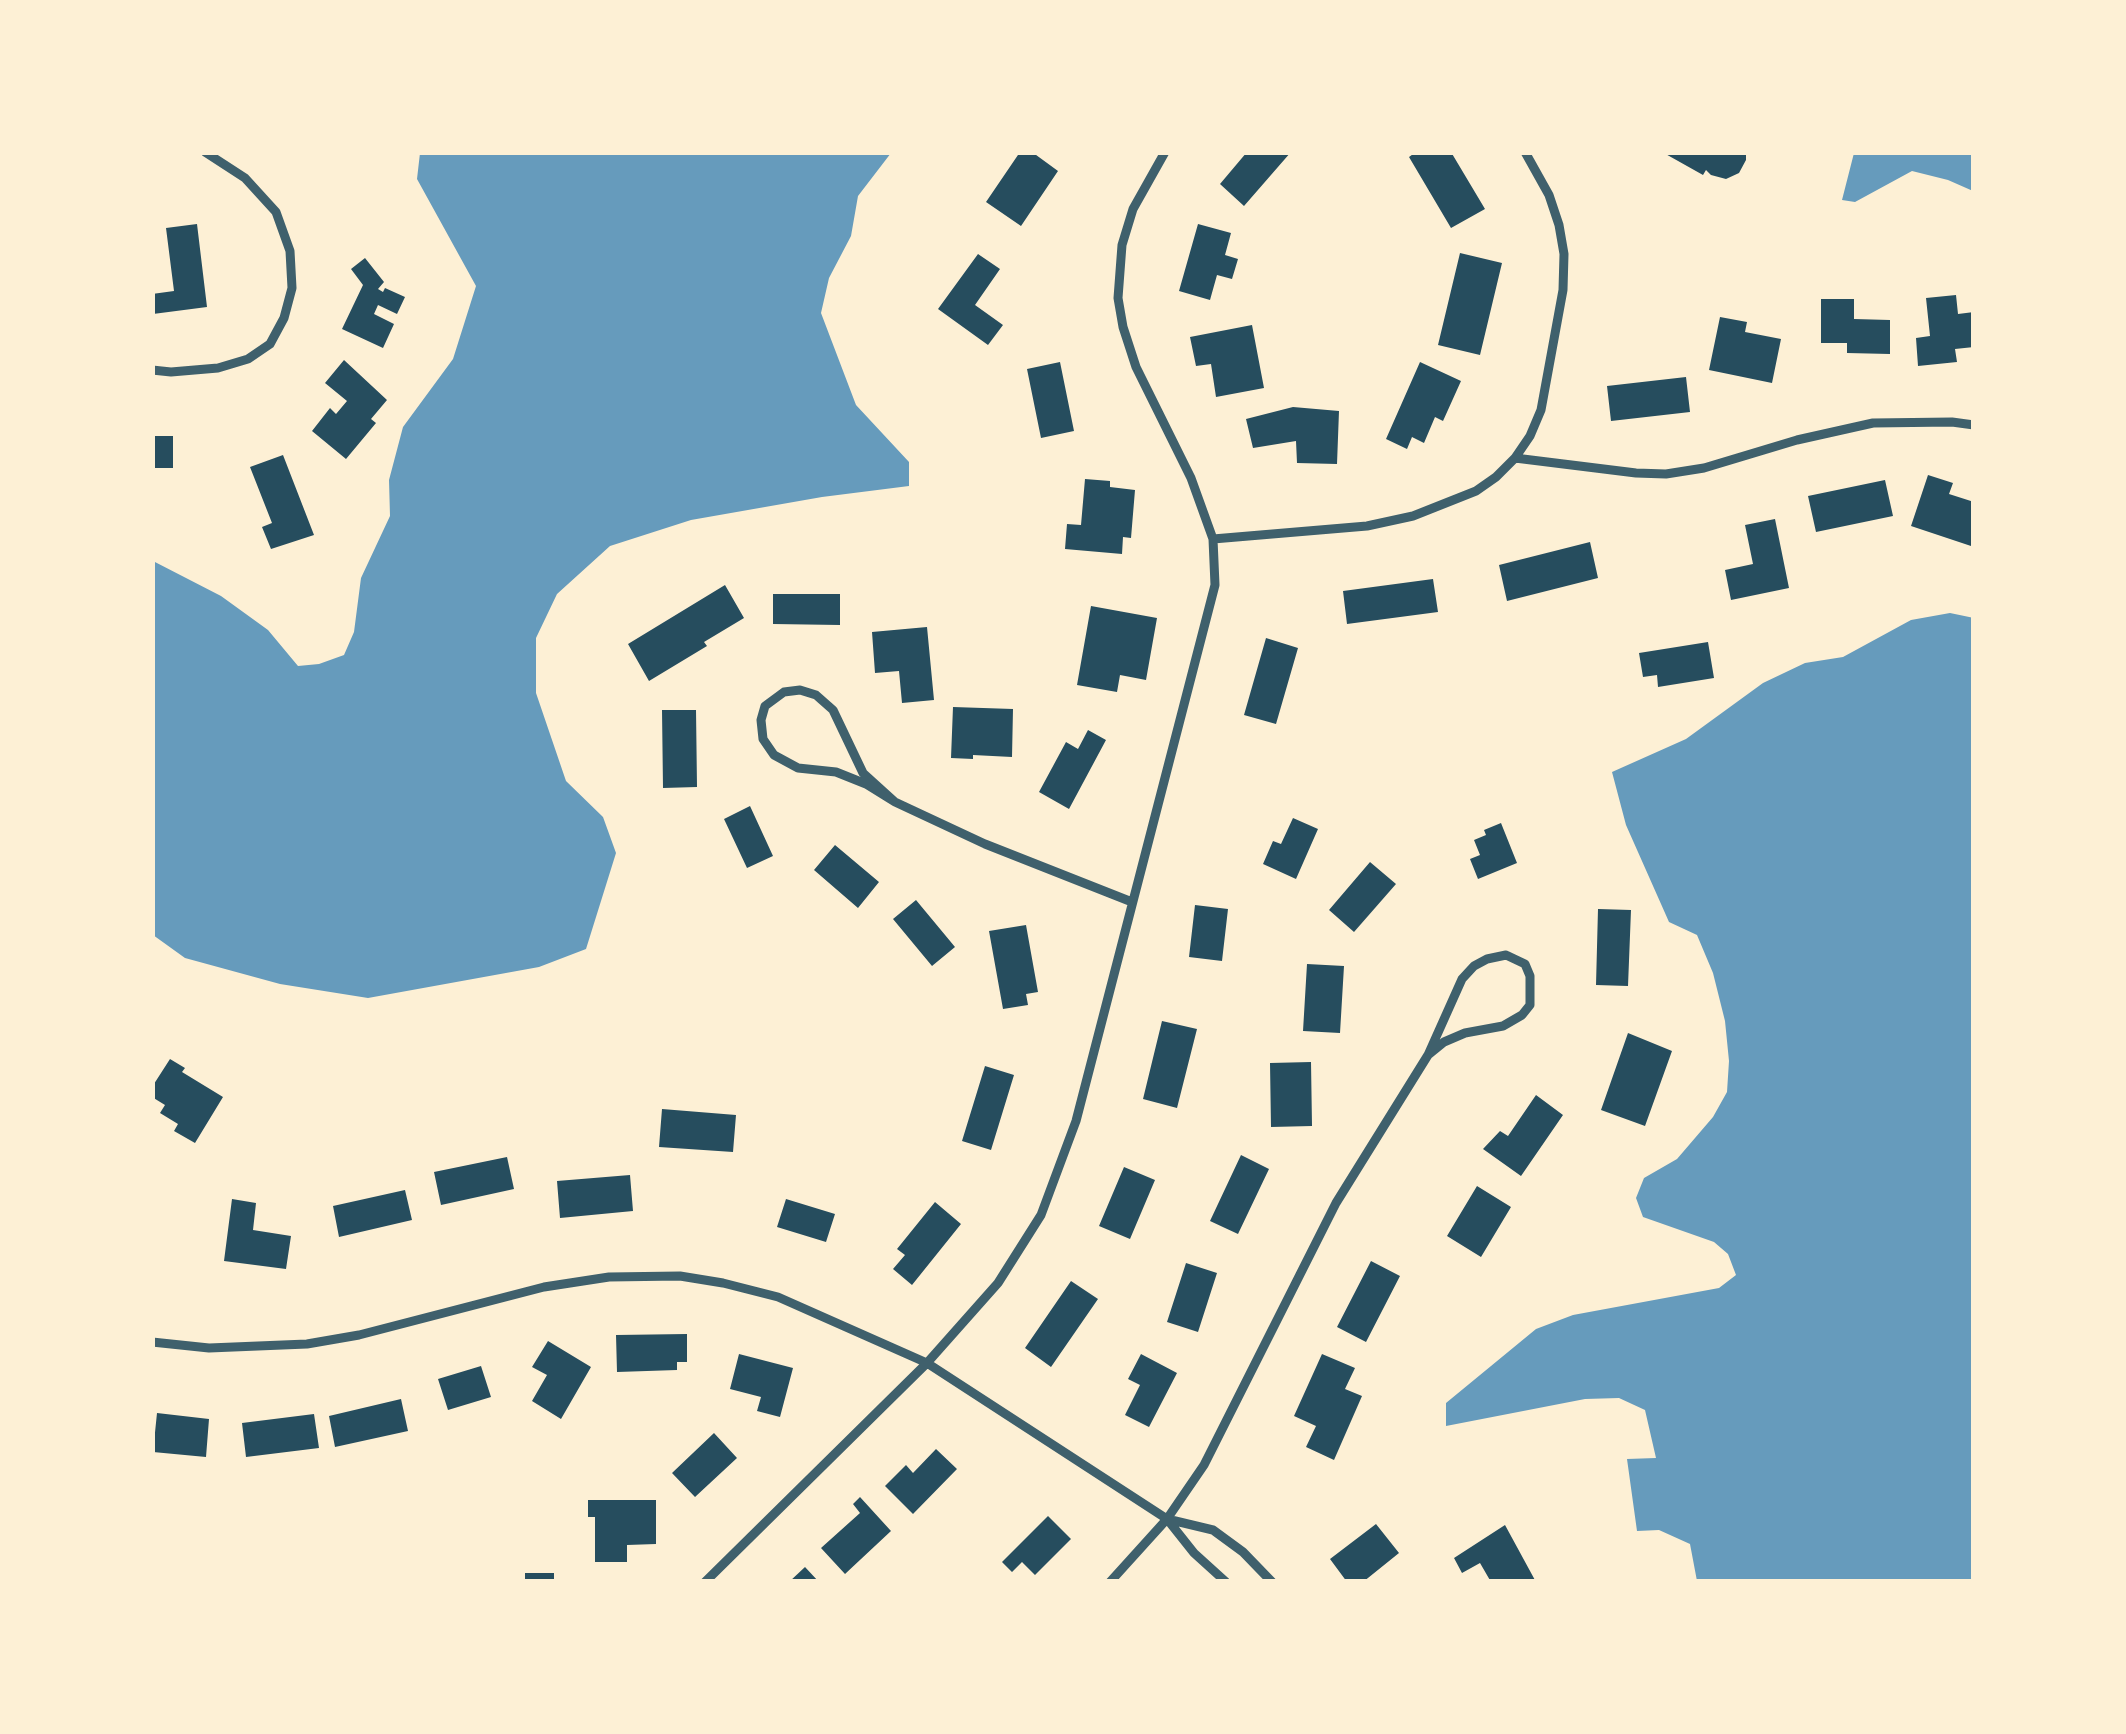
<!DOCTYPE html>
<style>
body{margin:0}
#map{position:relative;width:2126px;height:1734px;overflow:hidden;background:#fdf0d5;font-family:"Sofia Sans Condensed",sans-serif}
canvas{display:block}
.frame{position:absolute;inset:0;border:155px solid #fdf0d5;pointer-events:none}
</style>
<div id="map">
<canvas width="2126" height="1734"></canvas>
<div class="frame"></div>
</div>
<script>
const ctx = document.querySelector('canvas').getContext('2d');
ctx.lineJoin = 'round';
function fill(path, color) { ctx.fillStyle = color; ctx.fill(path, 'evenodd'); }
const toPath = rows => new Path2D(rows.map(r => 'M' + r).join(''));
function stroke(path, color, width, dash) { ctx.strokeStyle = color; ctx.lineWidth = width; ctx.lineCap = dash ? 'butt' : 'round'; ctx.setLineDash(dash || []); ctx.stroke(path); }
fill(toPath([
 [420,153,891,153,858,196,851,236,829,278,821,313,856,405,909,462,909,486,822,497,691,520,610,546,557,594,536,638,536,693,566,781,603,817,616,853,586,949,539,967,368,998,280,984,185,958,153,935,153,561,221,596,268,630,298,666,319,664,344,655,354,632,361,578,390,516,389,480,403,427,453,359,476,286,417,179],
 [1854,153,1973,153,1973,191,1948,180,1912,171,1855,202,1842,200],
 [1950,613,1974,618,1973,1581,1697,1581,1690,1544,1659,1530,1637,1531,1627,1459,1656,1458,1645,1410,1619,1398,1585,1399,1446,1426,1446,1403,1536,1329,1573,1315,1719,1288,1736,1275,1728,1254,1714,1242,1643,1217,1636,1198,1644,1178,1677,1159,1713,1117,1727,1092,1729,1061,1725,1021,1713,973,1697,935,1669,922,1626,825,1612,772,1686,739,1763,683,1805,663,1843,657,1911,620]
]), '#669bbc');
fill(toPath([
 [1020,152,1032,152,1058,171,1021,226,986,202],
 [1247,152,1291,152,1244,206,1220,184],
 [1416,152,1451,152,1485,209,1451,228,1409,157],
 [1662,152,1746,152,1746,160,1739,173,1726,179,1711,175,1706,170,1703,175],
 [197,224,207,307,153,314,152,294,174,291,166,228],
 [1198,224,1231,233,1225,255,1238,259,1232,279,1217,275,1210,300,1179,291],
 [1460,253,1502,263,1480,355,1438,345],
 [978,254,1000,269,975,305,1003,325,988,345,938,309],
 [365,258,384,282,378,289,383,292,385,288,405,297,397,314,378,305,374,314,394,324,383,348,342,329,363,285,351,269],
 [1956,295,1958,314,1974,312,1974,347,1955,349,1957,362,1918,366,1916,338,1930,336,1926,298],
 [1821,299,1854,299,1854,319,1890,320,1890,354,1847,353,1847,343,1821,343],
 [1720,317,1747,322,1745,332,1781,339,1772,383,1709,370],
 [1252,325,1264,388,1216,397,1211,364,1196,366,1190,337],
 [344,360,387,400,371,419,376,423,346,459,312,431,330,408,336,414,347,401,325,383],
 [1060,362,1074,431,1041,438,1027,369],
 [1420,362,1461,381,1443,421,1435,417,1424,443,1412,437,1407,449,1386,439],
 [1686,377,1690,412,1611,421,1607,386],
 [1293,407,1339,411,1337,464,1297,463,1296,441,1253,448,1246,419],
 [152,436,173,436,173,468,152,468],
 [283,455,314,535,271,549,262,527,272,523,250,467],
 [1928,475,1953,483,1949,494,1974,502,1974,547,1911,526],
 [1085,479,1110,481,1110,487,1135,490,1131,538,1123,537,1122,554,1065,549,1067,524,1081,525],
 [1885,480,1893,516,1816,532,1808,496],
 [1775,519,1789,588,1731,600,1725,570,1753,564,1745,525],
 [1590,542,1598,578,1507,601,1499,565],
 [1433,579,1438,612,1347,624,1343,591],
 [725,585,744,618,704,642,707,646,649,681,628,644],
 [773,594,840,594,840,625,773,624],
 [1091,606,1157,618,1146,680,1120,675,1117,692,1077,685],
 [927,627,934,700,902,703,899,671,875,673,872,632],
 [1266,638,1298,648,1276,724,1244,715],
 [1708,642,1714,678,1658,687,1657,675,1643,677,1639,653],
 [953,707,1013,709,1012,757,973,755,973,759,951,758],
 [662,710,696,710,697,787,663,788],
 [1088,730,1106,740,1069,809,1039,792,1066,742,1078,749],
 [750,806,773,856,747,868,724,819],
 [1293,818,1318,829,1296,879,1263,864,1273,841,1281,844],
 [1501,823,1517,863,1478,879,1470,859,1480,855,1474,840,1486,835,1484,830],
 [835,845,879,882,858,908,814,870],
 [1370,862,1396,884,1354,932,1329,910],
 [916,900,955,947,932,966,893,919],
 [1195,905,1228,909,1222,961,1189,957],
 [1598,909,1631,910,1628,986,1596,985],
 [1026,925,1038,992,1026,994,1028,1005,1003,1009,989,931],
 [1307,964,1344,966,1340,1033,1303,1031],
 [1162,1021,1197,1029,1177,1108,1143,1099],
 [1628,1033,1672,1051,1645,1126,1601,1110],
 [170,1059,185,1068,182,1072,223,1097,195,1143,174,1131,178,1124,160,1113,165,1105,152,1097,152,1087],
 [1311,1062,1312,1126,1271,1127,1270,1063],
 [985,1066,1014,1075,991,1150,962,1141],
 [1536,1095,1563,1115,1521,1176,1483,1149,1500,1131,1508,1136],
 [662,1109,736,1115,733,1152,659,1147],
 [1241,1155,1269,1169,1238,1234,1210,1221],
 [507,1157,514,1189,441,1205,434,1172],
 [1124,1167,1155,1180,1130,1239,1099,1226],
 [630,1175,633,1211,560,1218,557,1181],
 [1477,1186,1511,1207,1481,1257,1447,1236],
 [405,1190,412,1220,339,1237,333,1206],
 [232,1199,256,1203,253,1230,291,1236,286,1269,224,1261],
 [786,1199,835,1214,826,1242,777,1227],
 [935,1202,961,1224,912,1285,893,1269,905,1255,897,1249],
 [1371,1261,1400,1276,1366,1342,1337,1327],
 [1186,1263,1217,1273,1198,1332,1167,1322],
 [1071,1281,1098,1299,1051,1367,1025,1348],
 [687,1334,687,1362,677,1362,677,1370,617,1372,616,1335],
 [548,1341,591,1367,561,1419,532,1401,547,1375,532,1367],
 [739,1354,793,1368,780,1417,757,1411,761,1397,730,1389],
 [1141,1354,1177,1373,1149,1427,1125,1415,1140,1385,1128,1379],
 [1322,1354,1355,1368,1345,1389,1362,1396,1334,1460,1306,1447,1316,1426,1294,1416],
 [481,1366,491,1397,448,1410,438,1379],
 [401,1399,408,1431,335,1447,329,1416],
 [157,1413,209,1419,206,1457,153,1452],
 [314,1414,319,1448,246,1457,242,1423],
 [714,1433,737,1458,695,1497,672,1473],
 [936,1449,957,1469,913,1514,885,1486,906,1465,913,1473],
 [860,1497,891,1531,845,1574,821,1548,860,1513,853,1504],
 [588,1500,656,1500,656,1544,627,1545,627,1562,595,1562,595,1517,588,1517],
 [1048,1516,1071,1539,1035,1575,1022,1562,1012,1572,1002,1562],
 [1376,1524,1399,1553,1363,1582,1347,1582,1330,1559],
 [1505,1525,1536,1582,1491,1582,1480,1563,1462,1573,1454,1558],
 [805,1567,819,1582,789,1582],
 [525,1573,554,1573,554,1582,525,1582]
]), '#264d5e');
stroke(toPath([
 [152,370,171,372,218,368,248,359,270,344,284,318,292,288,290,251,276,212,245,178,205,152],
 [1515,458,1636,473,1666,474,1704,468,1797,440,1873,423,1952,422,1974,425],
 [1213,539,1367,526,1413,516,1476,491,1496,477,1515,458,1530,436,1541,410,1563,290,1564,254,1559,225,1549,195,1525,152],
 [895,802,866,784,836,772,798,768,774,755,763,739,761,720,765,706,784,692,800,690,816,695,833,710,863,773,895,802,985,844,1132,902],
 [1506,955,1525,964,1530,976,1530,1005,1522,1015,1503,1026,1465,1033,1444,1042,1428,1055,1462,979,1474,966,1487,959,1506,955],
 [152,1342,209,1348,307,1344,359,1335,544,1287,609,1277,680,1276,723,1283,778,1297,927,1363,1167,1519,1213,1530,1243,1552,1272,1582],
 [1167,1519,1194,1553,1226,1582],
 [705,1582,927,1363,998,1283,1041,1215,1076,1121,1215,585,1213,539,1191,478,1136,367,1123,327,1118,298,1122,245,1133,209,1165,152],
 [1110,1582,1167,1519,1204,1465,1336,1203,1428,1055]
]), '#3f606c', 9);
</script>
